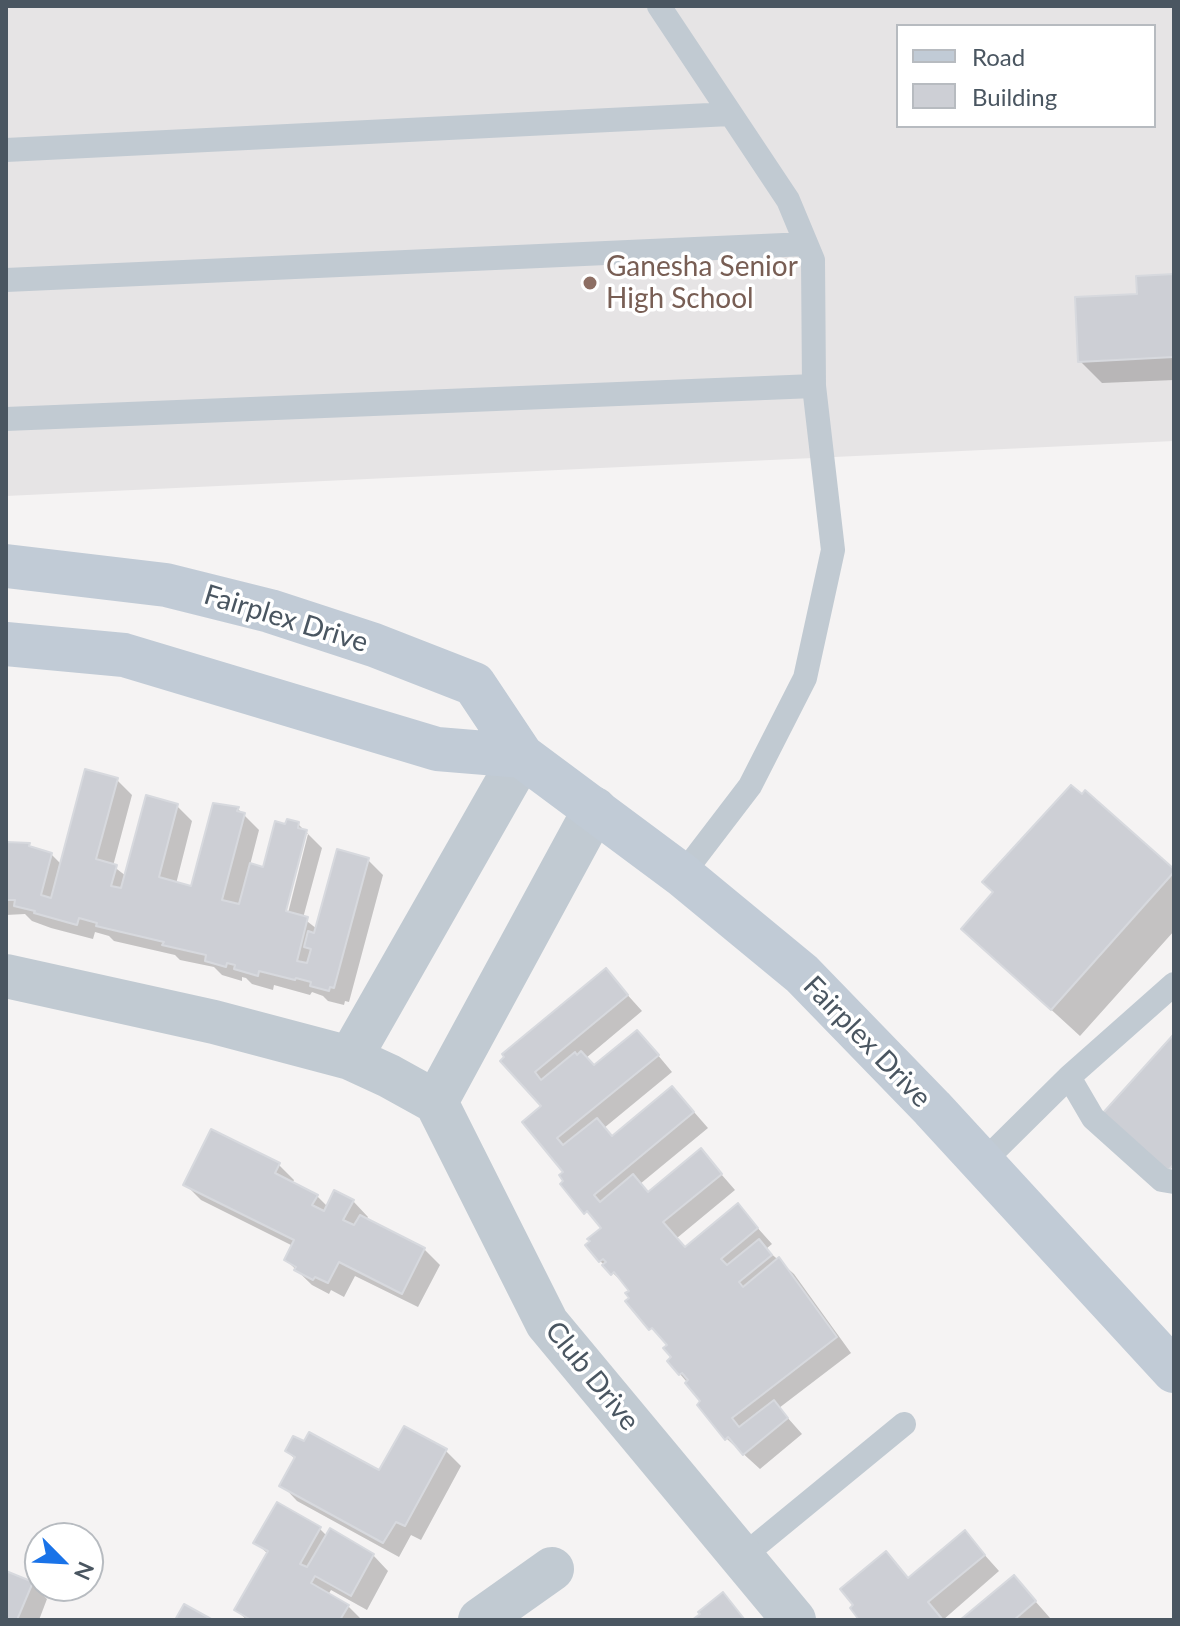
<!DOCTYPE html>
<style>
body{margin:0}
#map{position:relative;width:1180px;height:1626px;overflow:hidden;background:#f5f3f3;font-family:Lato,sans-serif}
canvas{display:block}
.frame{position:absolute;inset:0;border:8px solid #4a5661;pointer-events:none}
.legend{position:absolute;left:896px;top:24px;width:260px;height:104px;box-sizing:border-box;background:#fff;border:2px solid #b7bbc0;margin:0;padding:10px 14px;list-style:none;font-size:24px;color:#4a5661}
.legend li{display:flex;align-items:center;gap:16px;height:40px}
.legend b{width:40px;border:2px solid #b7bbc0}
.north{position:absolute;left:24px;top:1522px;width:80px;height:80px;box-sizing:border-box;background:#fff;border:2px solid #b7bbc0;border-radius:50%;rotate:114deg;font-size:22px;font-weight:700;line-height:32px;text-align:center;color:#4a5661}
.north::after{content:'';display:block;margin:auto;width:28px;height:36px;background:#1a73e8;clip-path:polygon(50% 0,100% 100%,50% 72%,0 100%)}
</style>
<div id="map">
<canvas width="1180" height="1626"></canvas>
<div class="frame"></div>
<ul class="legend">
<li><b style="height:10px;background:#c1cbd6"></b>Road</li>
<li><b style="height:22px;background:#cdcfd5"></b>Building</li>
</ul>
<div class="north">N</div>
</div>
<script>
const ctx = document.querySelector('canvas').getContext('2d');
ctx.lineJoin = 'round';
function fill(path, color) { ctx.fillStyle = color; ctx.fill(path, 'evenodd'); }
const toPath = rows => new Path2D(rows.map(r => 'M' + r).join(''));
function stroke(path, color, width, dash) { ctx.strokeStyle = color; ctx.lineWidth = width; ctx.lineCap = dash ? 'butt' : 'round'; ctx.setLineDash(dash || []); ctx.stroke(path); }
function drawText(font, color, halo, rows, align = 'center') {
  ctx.font = font + ' Lato,sans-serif'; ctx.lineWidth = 7; ctx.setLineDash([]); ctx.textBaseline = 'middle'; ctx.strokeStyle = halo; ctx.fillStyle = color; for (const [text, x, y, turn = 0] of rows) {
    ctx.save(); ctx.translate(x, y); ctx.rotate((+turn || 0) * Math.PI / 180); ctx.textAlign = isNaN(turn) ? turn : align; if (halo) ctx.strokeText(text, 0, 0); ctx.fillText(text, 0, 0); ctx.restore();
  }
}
fill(toPath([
 [6,6,1174,6,1174,441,6,496],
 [898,26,1154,26,1154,126,898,126]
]), '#e6e4e5');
fill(toPath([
 [1174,276,1174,380,1102,383,1080,361,1139,296],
 [117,780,132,795,113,866,126,876,177,806,192,821,176,884,193,889,238,809,259,830,250,865,264,869,287,827,298,824,322,848,303,918,317,929,368,860,383,875,349,1002,345,1001,344,1005,328,1001,323,996,312,992,310,995,274,985,273,990,252,984,246,978,242,977,242,981,222,975,214,967,180,960,175,955,114,941,109,936,95,932,93,939,51,928,32,921,25,914,6,915,6,843,29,845,34,849,51,854,62,865],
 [304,834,308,834,286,921,282,920],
 [1174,872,1174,931,1080,1036,963,929],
 [606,971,642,1011,586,1058,595,1067,652,1048,672,1072,604,1128,613,1138,687,1104,708,1128,640,1184,649,1193,701,1151,735,1190,677,1238,686,1249,738,1206,772,1244,766,1249,794,1274,851,1353,779,1408,802,1434,760,1469,727,1439,700,1405,703,1401,680,1374,668,1346,628,1301,632,1291,600,1261,603,1229,563,1184,566,1172,544,1106,503,1061],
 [212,1132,279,1165,294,1180,292,1184,317,1196,328,1207,353,1201,368,1217,366,1220,424,1249,440,1265,418,1307,355,1276,344,1297,331,1290,329,1294,312,1285,286,1260,293,1246,201,1200,185,1184],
 [305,1444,380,1473,446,1451,461,1466,421,1540,411,1535,399,1557,297,1501,282,1485,296,1460,287,1451],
 [320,1529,327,1536,373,1555,388,1571,367,1610,331,1590,328,1595,348,1606,362,1620,247,1620,236,1610,268,1554,256,1543],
 [965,1533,999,1571,943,1620,862,1620,886,1554,909,1579],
 [6,1573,32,1584,47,1599,39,1620,6,1620],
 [1014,1577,1050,1618,1048,1620,963,1620]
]), '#0003');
const building = toPath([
 [1174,274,1174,357,1078,362,1075,297,1137,294,1136,276,1174,274],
 [85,769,118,778,96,859,117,865,111,886,121,888,146,795,178,804,159,877,191,886,213,803,239,807,237,811,245,813,222,900,239,904,250,863,263,867,275,821,285,824,287,819,299,822,298,828,307,830,286,911,308,917,297,961,307,963,311,949,304,947,308,931,314,933,337,849,369,858,334,988,330,987,329,991,310,986,311,982,296,978,295,980,259,971,258,976,234,969,235,965,227,963,226,967,205,961,206,955,162,945,164,942,96,926,97,923,79,918,77,925,34,913,35,911,14,906,15,900,6,900,6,842,30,843,29,846,52,853,41,895,51,898,85,769],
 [1071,785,1082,794,1085,790,1174,869,1174,872,1051,1010,961,929,993,892,982,882,1071,785],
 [606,968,628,995,535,1072,541,1080,575,1052,577,1055,581,1051,594,1065,637,1030,659,1055,557,1138,563,1145,597,1118,612,1136,672,1086,694,1112,594,1195,600,1202,633,1174,648,1192,701,1148,722,1174,663,1222,685,1247,738,1203,758,1228,721,1259,727,1265,759,1239,772,1255,739,1282,743,1287,779,1257,837,1337,732,1418,739,1427,774,1400,788,1418,743,1455,728,1437,725,1440,697,1405,700,1401,685,1383,688,1380,682,1373,679,1375,667,1361,671,1357,663,1348,667,1345,652,1328,649,1330,625,1301,629,1298,625,1293,629,1291,614,1272,611,1275,602,1265,606,1262,603,1259,599,1262,585,1245,590,1241,587,1239,601,1228,587,1211,584,1214,560,1184,563,1181,559,1175,563,1172,522,1122,541,1106,500,1061,504,1057,502,1054,606,968],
 [1174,1034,1174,1164,1167,1172,1102,1114,1174,1034],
 [211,1129,280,1163,275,1173,318,1195,312,1205,324,1211,334,1190,354,1200,343,1220,354,1225,360,1215,425,1248,402,1294,339,1262,328,1283,315,1277,313,1280,294,1270,296,1267,284,1260,294,1240,183,1185,211,1129],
 [404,1426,447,1449,405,1526,396,1522,383,1543,279,1486,295,1457,285,1451,293,1436,304,1441,309,1432,379,1470,404,1426],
 [277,1502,321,1527,300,1564,307,1567,330,1528,374,1554,351,1596,315,1576,311,1583,349,1605,340,1620,251,1620,234,1610,268,1551,253,1543,277,1502],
 [965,1530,985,1555,928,1602,943,1620,859,1620,850,1608,853,1605,840,1589,886,1551,908,1578,965,1530],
 [6,1571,33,1582,17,1620,6,1620,6,1571],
 [1014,1575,1036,1601,1014,1620,960,1620,1014,1575],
 [723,1592,745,1620,692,1620,700,1614,698,1612,723,1592],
 [184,1604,213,1620,175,1620,184,1604]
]);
fill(building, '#cdcfd5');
stroke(building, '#d7d9de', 2);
stroke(toPath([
 [659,6,788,200,813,260,814,386],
 [6,150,730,114],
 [6,280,806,244],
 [6,419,814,386,833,550,805,678,750,786,682,875],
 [1069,1077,1174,984],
 [982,1163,1069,1077,1093,1118,1162,1180,1174,1182],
 [742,1557,904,1424]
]), '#c1cad2', 24);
stroke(toPath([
 [6,976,214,1022,350,1058,389,1076,436,1102,547,1323,794,1620],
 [350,1058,522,756],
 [436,1102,595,809],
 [480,1620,552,1569]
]), '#c1cad2', 44);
stroke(toPath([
 [6,566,166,585,270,611,374,645,474,684,522,756,682,875,802,974,932,1108,1174,1371],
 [6,644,124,655,437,749,522,756]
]), '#c1cbd6', 44);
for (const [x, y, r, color] of [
 [590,283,8,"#8d6e63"]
]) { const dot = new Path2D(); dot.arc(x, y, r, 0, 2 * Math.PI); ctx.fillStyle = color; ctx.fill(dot); stroke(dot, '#fff', 3); }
drawText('28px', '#785e54', '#fff', [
 ["Ganesha Senior",606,267],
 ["High School",606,299]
], 'left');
drawText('28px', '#4a5661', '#fff', [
 ["Fairplex Drive",286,619,17],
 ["Fairplex Drive",867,1042,46],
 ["Club Drive",592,1376,51]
]);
</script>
